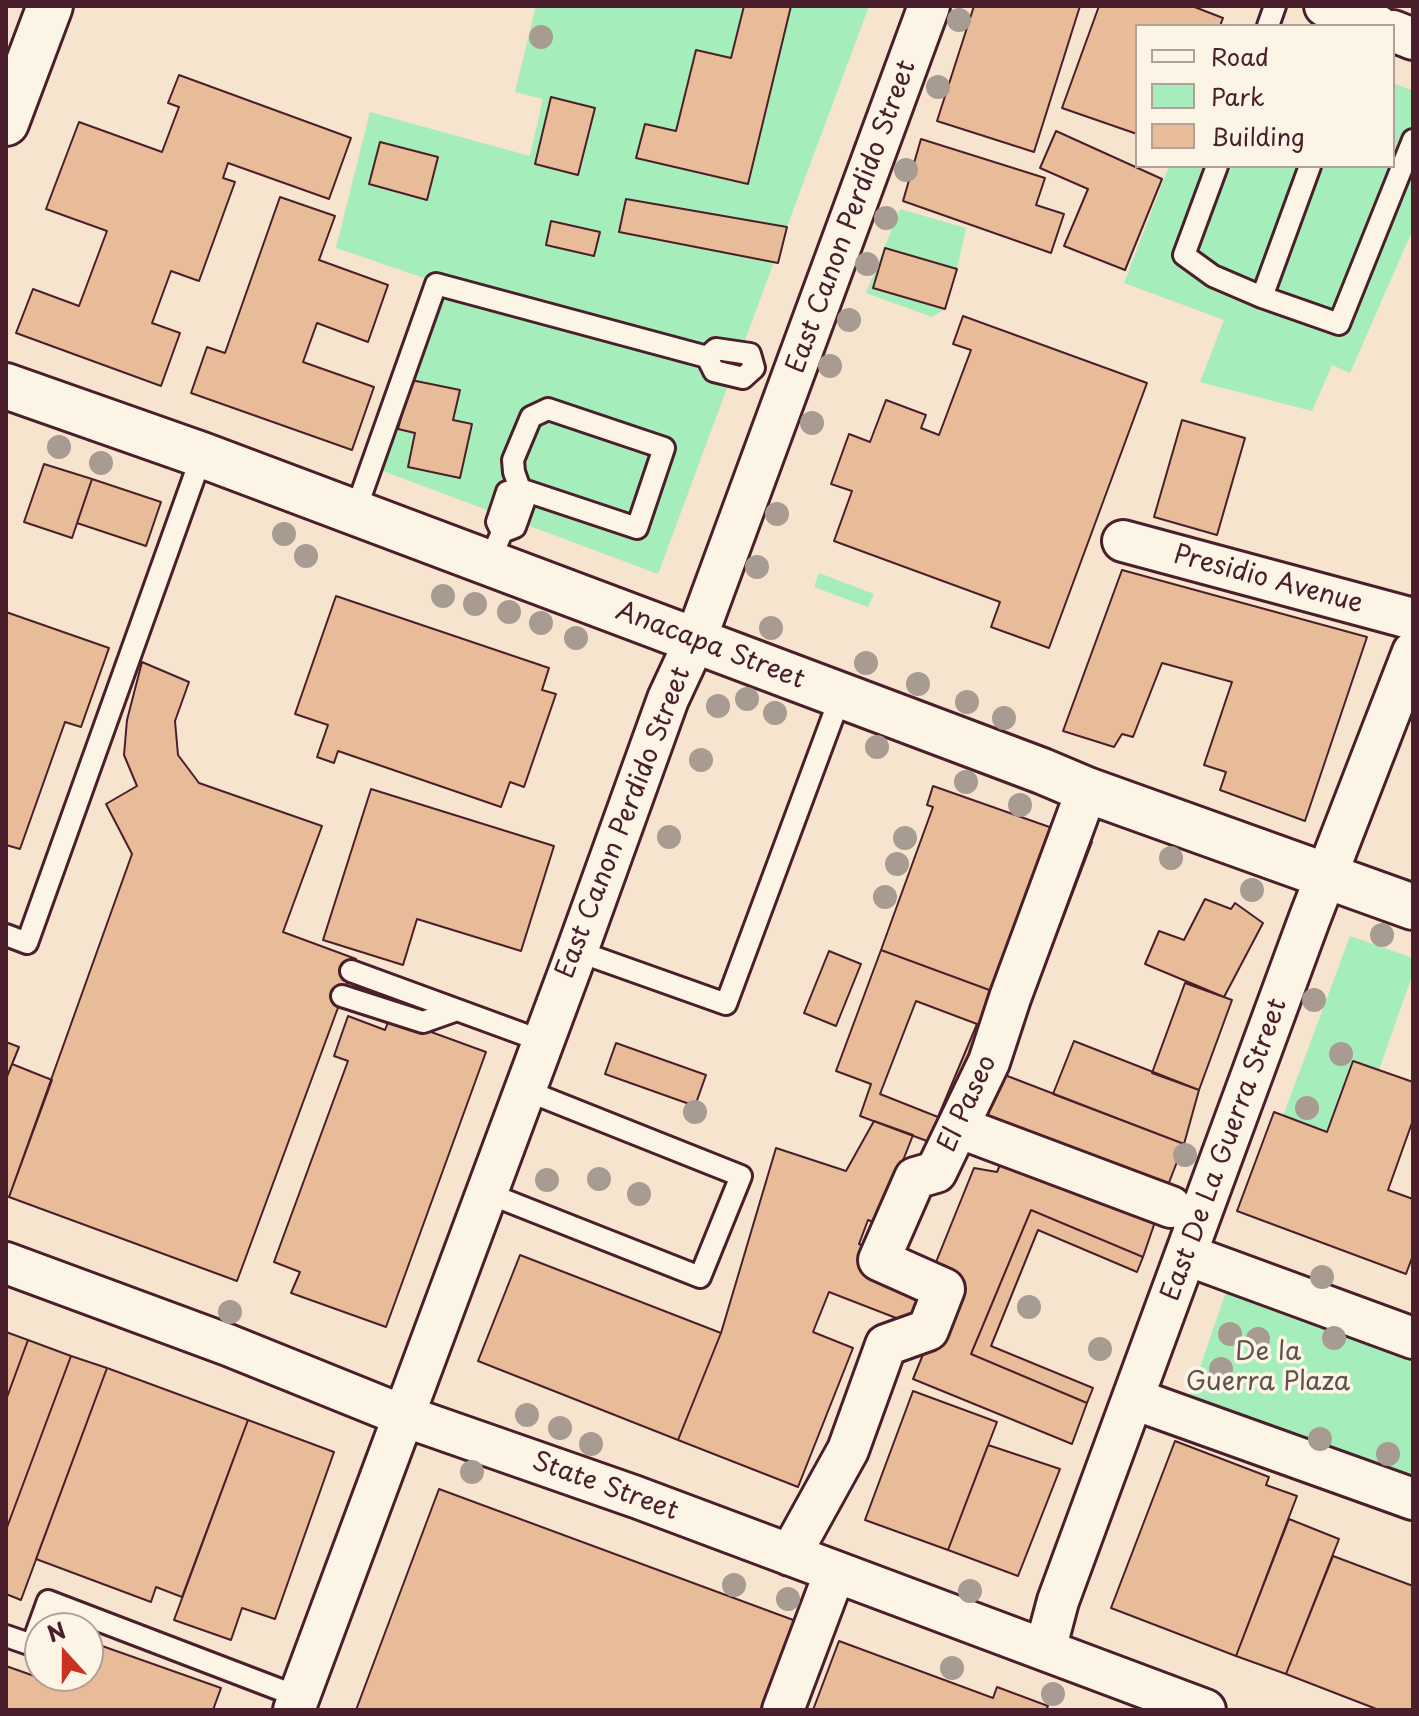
<!DOCTYPE html>
<style>
body{margin:0}
#map{position:relative;width:1419px;height:1716px;overflow:hidden;background:#fcf5e5;font-family:"Playpen Sans",sans-serif}
canvas{display:block}
.frame{position:absolute;inset:0;border:8px solid #4a1f2b;pointer-events:none}
.legend{position:absolute;left:1135px;top:24px;width:260px;height:144px;box-sizing:border-box;background:#fcf5e5;border:2px solid #b59f9b;margin:0;padding:10px 14px;list-style:none;font-size:24px;color:#4a1f2b}
.legend li{display:flex;align-items:center;gap:16px;height:40px}
.legend b{width:40px;border:2px solid #b59f9b}
.north{position:absolute;left:24px;top:1612px;width:80px;height:80px;box-sizing:border-box;background:#fcf5e5;border:2px solid #b59f9b;border-radius:50%;rotate:339deg;font-size:22px;font-weight:700;line-height:32px;text-align:center;color:#4a1f2b}
.north::after{content:'';display:block;margin:auto;width:28px;height:36px;background:#c8321e;clip-path:polygon(50% 0,100% 100%,50% 72%,0 100%)}
</style>
<div id="map">
<canvas width="1419" height="1716"></canvas>
<div class="frame"></div>
<ul class="legend">
<li><b style="height:10px;background:#fcf5e5"></b>Road</li>
<li><b style="height:22px;background:#a5edba"></b>Park</li>
<li><b style="height:22px;background:#e9bc99"></b>Building</li>
</ul>
<div class="north">N</div>
</div>
<script>
const ctx = document.querySelector('canvas').getContext('2d');
ctx.lineJoin = 'round';
function fill(path, color) { ctx.fillStyle = color; ctx.fill(path, 'evenodd'); }
const toPath = rows => new Path2D(rows.map(r => 'M' + r).join(''));
function stroke(path, color, width, dash) { ctx.strokeStyle = color; ctx.lineWidth = width; ctx.lineCap = dash ? 'butt' : 'round'; ctx.setLineDash(dash || []); ctx.stroke(path); }
function drawText(font, color, halo, rows, align = 'center') {
  ctx.font = font + ' "Playpen Sans",sans-serif'; ctx.lineWidth = 7; ctx.setLineDash([]); ctx.textBaseline = 'middle'; ctx.strokeStyle = halo; ctx.fillStyle = color; for (const [text, x, y, turn = 0] of rows) {
    ctx.save(); ctx.translate(x, y); ctx.rotate((+turn || 0) * Math.PI / 180); ctx.textAlign = isNaN(turn) ? turn : align; if (halo) ctx.strokeText(text, 0, 0); ctx.fillText(text, 0, 0); ctx.restore();
  }
}
fill(toPath([
 [6,6,1413,6,1413,1710,6,1710],
 [1137,26,1393,26,1393,166,1137,166],
 [40,1628,88,1628,88,1676,40,1676]
]), '#f6e4ce');
fill(toPath([
 [536,6,869,6,658,574,375,468,442,284,336,248,370,112,530,156,543,99,515,92],
 [1393,83,1413,91,1413,229,1350,373,1332,365,1312,411,1200,382,1224,320,1124,283,1169,166,1393,166],
 [900,209,966,228,957,269,937,299,945,309,932,317,866,293],
 [819,573,874,594,868,607,814,587],
 [1350,936,1413,958,1413,973,1379,1070,1353,1061,1327,1132,1283,1116],
 [1227,1289,1413,1358,1413,1483,1188,1402]
]), '#a5edba');
const building = toPath([
 [744,6,791,6,748,184,636,158,645,124,676,131,696,50,731,58,744,6],
 [974,6,1080,6,1034,152,937,121,974,6],
 [1099,6,1192,6,1223,18,1220,26,1137,26,1137,134,1062,108,1099,6],
 [179,75,351,138,329,199,228,163,223,178,235,182,199,281,171,271,152,323,180,333,161,386,16,333,33,289,79,306,107,231,46,209,79,122,162,152,179,107,168,103,179,75],
 [551,97,595,108,578,175,535,164,551,97],
 [1056,131,1162,179,1125,270,1064,246,1088,189,1040,168,1056,131],
 [921,139,1045,178,1036,205,1064,214,1051,253,903,201,921,139],
 [380,142,438,157,427,200,369,184,380,142],
 [280,197,335,216,319,260,388,285,368,342,317,323,303,362,374,387,352,450,191,393,207,347,225,353,280,197],
 [626,199,787,227,778,263,619,232,626,199],
 [551,221,600,232,594,256,546,245,551,221],
 [885,248,957,269,945,309,873,288,885,248],
 [963,316,1147,383,1049,648,991,627,1000,602,834,541,852,491,831,484,849,434,870,442,886,400,926,415,921,428,939,435,971,350,953,344,963,316],
 [411,380,460,390,453,420,472,424,460,478,408,467,415,433,398,429,411,380],
 [1182,420,1245,438,1217,535,1154,517,1182,420],
 [44,464,92,479,72,538,24,522,44,464],
 [92,479,161,502,146,546,77,523,92,479],
 [1122,570,1367,637,1305,821,1220,790,1226,772,1204,765,1232,682,1162,663,1133,737,1122,734,1114,747,1063,731,1122,570],
 [336,596,549,668,542,690,556,694,524,787,510,782,501,807,338,751,334,763,317,757,328,725,295,714,336,596],
 [6,612,109,648,81,727,65,722,20,849,6,845,6,612],
 [142,662,189,682,175,721,178,755,199,783,322,826,283,932,356,959,237,1281,9,1197,132,854,106,804,137,786,124,755,127,720,142,662],
 [933,786,1092,842,1030,1005,881,950,933,807,927,805,933,786],
 [371,789,554,846,521,951,417,919,403,965,323,940,371,789],
 [1205,899,1231,909,1235,903,1263,923,1224,997,1145,964,1159,931,1184,940,1205,899],
 [881,950,1030,1005,1004,1075,943,1147,860,1116,871,1084,836,1071,881,950],
 [916,1001,977,1024,938,1117,880,1094,916,1001],
 [829,951,861,964,836,1026,804,1013,829,951],
 [1185,983,1232,1000,1199,1090,1152,1073,1185,983],
 [348,1016,385,1030,390,1017,486,1052,386,1327,291,1293,300,1272,274,1262,348,1061,334,1056,348,1016],
 [1074,1041,1199,1090,1184,1144,1053,1094,1074,1041],
 [6,1042,19,1047,6,1079,6,1042],
 [616,1043,706,1075,695,1106,605,1074,616,1043],
 [1353,1061,1413,1082,1413,1120,1388,1190,1413,1199,1413,1255,1406,1274,1237,1211,1274,1112,1327,1132,1353,1061],
 [12,1064,52,1080,9,1197,6,1196,6,1079,12,1064],
 [997,1072,1184,1144,1163,1198,976,1127,997,1072],
 [874,1121,913,1135,878,1224,868,1220,859,1244,869,1248,937,1296,922,1328,829,1292,813,1332,853,1348,798,1487,678,1440,721,1333,776,1148,846,1171,874,1121],
 [1005,1153,1157,1216,1143,1257,1031,1210,971,1354,1087,1403,1072,1444,913,1379,953,1281,932,1272,974,1168,997,1172,1005,1153],
 [1031,1210,1143,1257,1137,1272,1038,1230,991,1346,1093,1388,1087,1403,971,1354,1031,1210],
 [520,1255,721,1333,678,1440,478,1361,520,1255],
 [6,1332,28,1340,6,1400,6,1332],
 [28,1340,71,1356,6,1530,6,1400,28,1340],
 [71,1356,107,1368,21,1600,6,1594,6,1530,71,1356],
 [107,1368,248,1420,182,1597,156,1587,151,1602,36,1559,107,1368],
 [913,1391,997,1422,948,1550,865,1520,913,1391],
 [248,1420,334,1452,275,1619,242,1608,231,1640,174,1620,248,1420],
 [1175,1441,1269,1477,1266,1485,1297,1496,1236,1656,1111,1608,1175,1441],
 [988,1445,1060,1469,1018,1576,948,1550,988,1445],
 [439,1489,796,1621,762,1710,356,1710,439,1489],
 [1289,1519,1339,1539,1286,1674,1236,1656,1289,1519],
 [1333,1556,1413,1586,1413,1710,1379,1710,1286,1674,1333,1556],
 [88,1641,221,1688,213,1710,6,1710,6,1666,54,1683,57,1676,88,1676,88,1641],
 [839,1641,993,1698,997,1687,1048,1706,1046,1710,813,1710,839,1641]
]);
fill(building, '#e9bc99');
stroke(building, '#4a1f2b', 2);
const lane = toPath([
 [1268,26,1275,6],
 [1217,166,1184,255,1213,276,1262,297,1339,324,1413,140],
 [1262,297,1310,166],
 [707,357,716,349,750,354,754,368],
 [355,512,436,284,707,357,714,371,743,378,754,368],
 [489,563,502,532,497,522,507,492,520,489,637,528,664,448,548,409,531,417,513,460,514,472,520,489,525,499,515,527,502,532],
 [6,935,27,943,202,455],
 [577,951,726,1004,841,695],
 [351,971,542,1041],
 [342,996,423,1022,457,1010],
 [487,1193,700,1277,741,1176,525,1090],
 [6,1636,32,1645,48,1601,299,1697]
]);
const street = toPath([
 [1325,6,1378,26],
 [1393,31,1413,39],
 [1123,541,1413,619],
 [958,1127,1171,1207],
 [1187,1255,1413,1338],
 [6,1263,228,1345,404,1416,636,1497,1205,1710],
 [1134,1399,1413,1499],
 [790,1555,848,1450,886,1345,928,1330,944,1289,879,1260,915,1178,936,1172,989,1062,1010,998,1087,790],
 [1045,1650,1058,1601,1309,920,1413,652],
 [294,1710,577,951,668,699,695,641,929,6],
 [783,1710,835,1572]
]);
const secondary = toPath([
 [6,123,50,6],
 [6,386,202,455,1042,771,1087,790,1413,907]
]);
stroke(lane, '#4a1f2b', 26);
stroke(street, '#4a1f2b', 46);
stroke(secondary, '#4a1f2b', 50);
stroke(lane, '#fcf5e5', 20);
stroke(street, '#fcf5e5', 40);
stroke(secondary, '#fcf5e5', 44);
ctx.fillStyle = '#a79b92';
for (const [x, y] of [
 [959,20],
 [541,37],
 [938,87],
 [906,170],
 [886,218],
 [867,264],
 [849,320],
 [830,366],
 [812,423],
 [59,447],
 [101,463],
 [777,514],
 [284,534],
 [306,556],
 [757,567],
 [443,596],
 [475,604],
 [509,612],
 [541,623],
 [771,628],
 [576,638],
 [866,663],
 [918,684],
 [747,699],
 [967,702],
 [718,706],
 [775,713],
 [1004,718],
 [877,747],
 [701,760],
 [966,782],
 [1020,805],
 [669,837],
 [905,838],
 [1171,858],
 [897,864],
 [1252,890],
 [885,897],
 [1382,935],
 [1314,1000],
 [1341,1054],
 [1307,1108],
 [695,1112],
 [1185,1155],
 [599,1179],
 [547,1180],
 [639,1194],
 [1322,1277],
 [1029,1307],
 [230,1312],
 [1230,1334],
 [1334,1338],
 [1258,1339],
 [1100,1349],
 [1221,1369],
 [527,1415],
 [560,1428],
 [1320,1439],
 [591,1444],
 [1388,1454],
 [472,1472],
 [734,1585],
 [970,1591],
 [788,1599],
 [952,1668],
 [1053,1694]
]) { ctx.beginPath(); ctx.arc(x, y, 12, 0, 2 * Math.PI); ctx.fill(); }
drawText('26px', '#4a1f2b', '#fcf5e5', [
 ["East Canon Perdido Street",852,217,-70],
 ["Presidio Avenue",1268,580,15],
 ["Anacapa Street",710,646,21],
 ["East Canon Perdido Street",624,823,-69],
 ["El Paseo",968,1104,-65],
 ["East De La Guerra Street",1225,1150,-70],
 ["State Street",605,1487,20]
]);
drawText('26px', '#61524f', '#fcf5e5', [
 ["De la",1268,1353],
 ["Guerra Plaza",1268,1383]
]);
</script>
